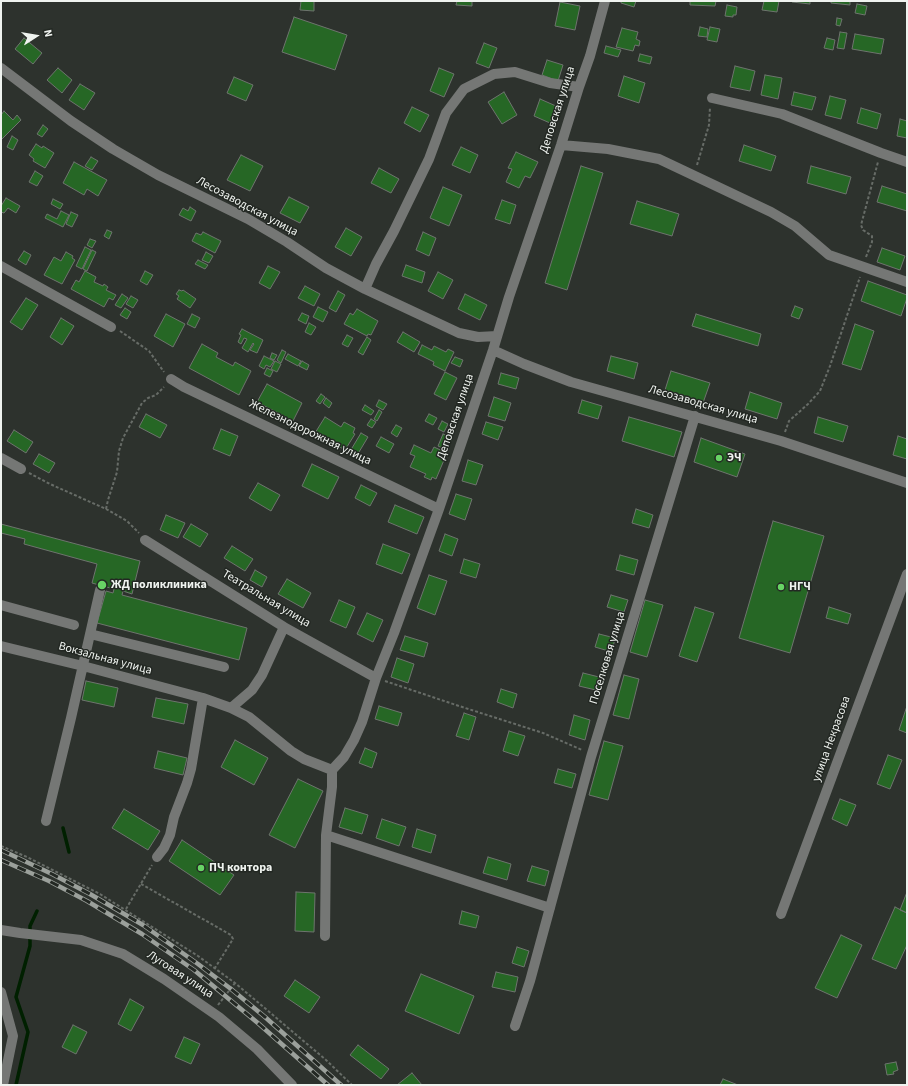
<!DOCTYPE html>
<meta charset="utf-8">
<style>
body{margin:0}
#map{position:relative;width:908px;height:1086px;overflow:hidden;background:#2d322d;font-family:"Source Sans 3",sans-serif}
canvas{display:block}
.frame{position:absolute;inset:0;border:2px solid #eff3ef;pointer-events:none}
.north{position:absolute;left:16px;top:16px;width:40px;height:40px;-webkit-text-stroke:3px #232823;paint-order:stroke;rotate:78deg;font-size:11px;font-weight:700;line-height:16px;text-align:center;color:#eff3ef}
.north::after{content:'';display:block;margin:auto;width:14px;height:18px;background:#eff3ef;clip-path:polygon(50% 0,100% 100%,50% 72%,0 100%)}
</style>
<div id="map">
<canvas width="908" height="1086"></canvas>
<div class="frame"></div>
<div class="north">N</div>
</div>
<script>
const ctx = document.querySelector('canvas').getContext('2d');
ctx.lineJoin = 'round';
const toPath = rows => new Path2D(rows.map(r => 'M' + r).join(''));
function stroke(path, color, width, dash) { ctx.strokeStyle = color; ctx.lineWidth = width; ctx.lineCap = dash ? 'butt' : 'round'; ctx.setLineDash(dash || []); ctx.stroke(path); }
function fill(path, color) { ctx.fillStyle = color; ctx.fill(path, 'evenodd'); }
function drawText(font, color, halo, rows, align = 'center') {
  ctx.font = font + ' "Source Sans 3",sans-serif'; ctx.lineWidth = 3; ctx.setLineDash([]); ctx.textBaseline = 'middle'; ctx.strokeStyle = halo; ctx.fillStyle = color; for (const [text, x, y, turn = 0] of rows) {
    ctx.save(); ctx.translate(x, y); ctx.rotate((+turn || 0) * Math.PI / 180); ctx.textAlign = isNaN(turn) ? turn : align; if (halo) ctx.strokeText(text, 0, 0); ctx.fillText(text, 0, 0); ctx.restore();
  }
}
stroke(toPath([
 [63,828,69,852],
 [16,1085,28,1032,16,997,30,946,30,926,37,911]
]), '#002000', 3.5);
const building = toPath([
 [301,1,314,1,314,11,300,10,301,1],
 [457,1,472,1,472,6,456,5,457,1],
 [621,1,636,1,634,7,621,3,621,1],
 [690,1,716,1,715,6,690,5,690,1],
 [764,1,779,1,777,12,762,10,764,1],
 [792,1,810,1,810,4,792,2,792,1],
 [831,1,850,1,850,5,831,3,831,1],
 [560,2,580,6,575,30,555,26,560,2],
 [857,4,867,6,865,15,855,13,857,4],
 [727,5,737,7,736,15,733,15,733,17,725,16,727,5],
 [294,17,347,35,335,70,282,52,294,17],
 [837,18,842,19,840,26,836,25,837,18],
 [700,27,708,29,707,37,698,36,700,27],
 [710,27,720,29,717,42,707,40,710,27],
 [622,28,638,32,636,39,640,41,639,46,635,45,633,51,616,47,622,28],
 [840,32,847,33,844,49,837,48,840,32],
 [855,34,884,39,881,54,852,49,855,34],
 [24,38,42,53,33,64,15,49,24,38],
 [827,38,835,40,833,50,824,48,827,38],
 [484,43,497,48,489,68,476,63,484,43],
 [606,46,621,50,618,57,604,53,606,46],
 [640,54,652,57,650,64,638,61,640,54],
 [547,60,563,65,558,81,542,75,547,60],
 [735,66,755,71,750,91,730,87,735,66],
 [58,68,72,80,62,93,47,80,58,68],
 [439,68,454,74,444,97,430,91,439,68],
 [765,75,782,78,778,99,761,95,765,75],
 [624,76,645,83,639,103,618,96,624,76],
 [234,77,253,85,246,101,227,93,234,77],
 [80,84,95,93,84,110,69,100,80,84],
 [504,92,517,115,502,124,488,102,504,92],
 [794,92,816,97,812,110,791,105,794,92],
 [830,96,846,100,841,119,825,115,830,96],
 [540,99,556,106,550,123,534,116,540,99],
 [412,107,429,115,420,132,404,123,412,107],
 [861,108,881,114,877,129,857,123,861,108],
 [4,111,13,120,17,115,21,120,1,140,1,115,4,111],
 [900,119,907,121,907,138,897,136,900,119],
 [43,125,48,129,42,137,37,134,43,125],
 [12,136,18,140,13,150,7,147,12,136],
 [36,144,42,148,43,146,54,153,45,168,33,161,34,159,29,155,36,144],
 [744,145,776,156,771,171,739,161,744,145],
 [461,147,478,155,470,173,452,165,461,147],
 [516,152,538,162,530,178,525,176,519,188,506,182,512,169,508,168,516,152],
 [241,155,263,166,250,191,227,180,241,155],
 [91,157,98,161,92,170,85,166,91,157],
 [74,162,107,180,98,196,87,189,84,195,63,183,74,162],
 [581,166,603,173,567,290,545,283,581,166],
 [811,166,851,177,846,194,807,183,811,166],
 [379,168,399,179,391,193,371,183,379,168],
 [35,171,43,176,37,186,29,182,35,171],
 [882,186,907,194,907,211,877,202,882,186],
 [443,187,462,195,449,226,430,218,443,187],
 [289,197,309,207,300,223,280,213,289,197],
 [6,198,20,206,16,213,8,208,4,213,1,212,1,206,6,198],
 [53,199,63,204,60,209,51,204,53,199],
 [502,200,516,205,510,224,495,219,502,200],
 [637,201,679,214,672,236,630,224,637,201],
 [190,207,196,211,191,221,179,215,183,208,188,211,190,207],
 [61,211,69,215,63,227,45,218,47,214,57,219,61,211],
 [71,212,78,215,72,227,66,224,71,212],
 [346,228,362,237,351,256,335,247,346,228],
 [107,230,112,232,109,239,104,236,107,230],
 [203,232,221,241,215,253,192,241,196,233,201,235,203,232],
 [423,232,436,238,429,256,416,250,423,232],
 [90,239,96,241,92,248,87,245,90,239],
 [85,247,91,250,82,269,76,266,85,247],
 [882,248,905,256,900,270,877,262,882,248],
 [92,250,96,252,87,271,83,269,92,250],
 [24,251,31,255,26,265,18,260,24,251],
 [66,252,73,256,72,258,75,260,62,284,44,275,54,257,61,261,66,252],
 [206,252,213,256,209,263,202,260,206,252],
 [198,260,208,265,205,269,195,264,198,260],
 [406,265,425,272,422,283,402,276,406,265],
 [268,266,280,272,270,289,259,283,268,266],
 [85,271,96,277,94,282,103,286,104,284,108,287,106,290,116,295,113,300,109,298,104,307,71,289,76,280,79,282,85,271],
 [145,271,153,275,147,285,140,281,145,271],
 [438,272,453,280,443,299,428,291,438,272],
 [868,281,907,295,907,298,901,316,861,301,868,281],
 [305,286,320,294,314,306,298,298,305,286],
 [179,290,182,291,183,290,196,299,190,308,177,299,179,296,176,294,179,290],
 [338,291,345,295,336,312,329,308,338,291],
 [122,294,128,298,121,308,115,305,122,294],
 [465,294,487,305,480,320,458,309,465,294],
 [131,296,138,300,133,308,126,304,131,296],
 [26,298,38,305,22,330,10,322,26,298],
 [795,306,803,309,799,319,791,316,795,306],
 [318,307,328,312,323,322,313,317,318,307],
 [125,308,131,312,127,319,120,315,125,308],
 [357,309,378,321,371,335,368,334,367,336,344,324,350,313,353,315,357,309],
 [302,313,309,316,306,324,298,320,302,313],
 [166,314,185,324,173,347,154,336,166,314],
 [192,314,200,318,195,328,187,324,192,314],
 [696,314,761,334,758,346,692,326,696,314],
 [61,318,74,326,62,345,50,337,61,318],
 [309,323,316,327,311,335,305,332,309,323],
 [855,324,874,331,861,370,842,364,855,324],
 [242,329,263,340,257,353,250,350,254,344,253,343,248,352,242,348,247,339,244,338,241,344,238,342,241,335,239,334,242,329],
 [403,332,420,342,414,352,397,342,403,332],
 [347,335,353,338,348,347,342,344,347,335],
 [367,337,371,340,363,355,358,352,367,337],
 [202,344,218,353,216,357,233,366,235,362,251,371,239,395,189,368,202,344],
 [422,345,432,350,434,346,446,352,448,349,454,352,445,371,433,365,434,362,418,354,422,345],
 [282,350,286,352,281,363,277,360,282,350],
 [272,353,277,355,274,360,270,358,272,353],
 [288,354,301,361,298,366,285,359,288,354],
 [264,356,274,361,270,367,266,365,264,369,259,366,264,356],
 [611,356,638,363,634,379,607,371,611,356],
 [455,357,463,360,460,367,451,363,455,357],
 [275,361,281,364,277,372,271,369,275,361],
 [302,361,309,365,307,370,299,366,302,361],
 [267,368,273,371,270,377,264,374,267,368],
 [671,371,710,383,703,403,665,390,671,371],
 [445,372,457,378,446,400,434,394,445,372],
 [501,373,519,378,516,389,498,384,501,373],
 [267,384,302,403,293,421,257,402,267,384],
 [750,392,782,403,777,419,745,409,750,392],
 [321,394,325,397,320,404,316,401,321,394],
 [494,397,511,403,505,421,488,416,494,397],
 [326,398,332,403,329,408,323,403,326,398],
 [379,400,387,404,383,410,376,406,379,400],
 [582,400,602,406,598,419,578,413,582,400],
 [365,405,374,411,371,415,362,410,365,405],
 [379,410,382,412,377,421,374,419,379,410],
 [146,414,167,425,160,438,139,427,146,414],
 [429,414,437,418,433,425,425,421,429,414],
 [325,417,341,427,344,422,355,428,353,433,355,434,345,450,315,433,325,417],
 [629,417,682,432,674,457,622,441,629,417],
 [818,417,848,426,843,442,814,433,818,417],
 [371,419,376,422,372,428,367,425,371,419],
 [442,421,448,424,444,432,438,429,442,421],
 [486,422,503,427,498,440,482,434,486,422],
 [396,425,402,428,397,437,391,433,396,425],
 [221,429,238,436,230,456,213,449,221,429],
 [14,430,33,442,26,453,7,441,14,430],
 [361,433,368,437,356,457,349,453,361,433],
 [443,434,452,438,447,450,438,446,443,434],
 [898,436,907,439,907,459,893,455,898,436],
 [381,437,394,444,389,453,376,446,381,437],
 [701,438,745,454,737,477,694,462,701,438],
 [414,445,431,453,434,447,447,453,436,479,432,477,431,480,424,477,426,474,410,467,415,456,410,454,414,445],
 [39,454,55,463,49,473,33,464,39,454],
 [468,460,483,465,476,485,462,481,468,460],
 [312,464,339,477,328,499,302,486,312,464],
 [258,483,280,495,271,511,249,498,258,483],
 [361,485,377,493,370,506,355,498,361,485],
 [456,494,472,499,465,520,449,514,456,494],
 [395,505,424,517,417,534,388,522,395,505],
 [636,509,653,515,649,528,632,523,636,509],
 [166,515,185,523,178,538,160,530,166,515],
 [773,521,824,536,790,653,739,638,773,521],
 [1,524,140,561,132,594,123,591,122,595,247,628,239,660,97,623,106,591,113,593,114,589,92,583,97,564,24,544,25,539,1,533,1,524],
 [191,524,208,534,200,547,183,537,191,524],
 [445,534,458,539,452,556,439,551,445,534],
 [383,544,410,554,402,574,376,564,383,544],
 [232,546,253,559,245,571,224,558,232,546],
 [620,555,638,560,634,575,616,570,620,555],
 [464,559,480,564,476,578,460,573,464,559],
 [255,570,267,577,262,587,250,580,255,570],
 [429,575,447,581,435,615,417,608,429,575],
 [287,579,311,593,303,608,278,594,287,579],
 [611,595,628,600,624,612,607,607,611,595],
 [339,600,355,607,346,628,330,621,339,600],
 [645,600,663,605,647,657,630,652,645,600],
 [695,607,714,613,697,662,679,656,695,607],
 [829,607,851,614,848,624,826,618,829,607],
 [367,613,383,620,373,642,357,634,367,613],
 [599,634,615,638,612,652,595,647,599,634],
 [405,636,428,643,424,657,400,650,405,636],
 [397,658,414,664,408,683,391,677,397,658],
 [583,673,603,678,600,691,579,686,583,673],
 [624,675,639,679,629,719,613,715,624,675],
 [86,681,118,688,114,707,82,700,86,681],
 [501,689,517,694,513,708,497,702,501,689],
 [156,698,188,704,184,724,152,717,156,698],
 [379,706,402,713,398,726,375,719,379,706],
 [907,706,907,733,899,730,907,706],
 [464,713,476,717,469,740,456,736,464,713],
 [574,715,590,720,585,740,569,735,574,715],
 [509,731,525,736,518,756,503,751,509,731],
 [235,740,268,758,254,785,221,767,235,740],
 [604,741,623,746,608,800,589,795,604,741],
 [365,748,377,753,372,768,359,763,365,748],
 [158,751,187,758,183,775,154,768,158,751],
 [888,755,902,760,890,789,877,784,888,755],
 [558,769,576,774,572,788,554,783,558,769],
 [298,779,323,791,295,848,269,835,298,779],
 [840,799,856,805,847,826,832,819,840,799],
 [345,808,368,815,362,834,339,827,345,808],
 [124,809,160,831,148,850,112,828,124,809],
 [382,819,406,827,399,846,376,838,382,819],
 [417,829,436,835,431,853,412,847,417,829],
 [182,840,234,875,220,895,169,861,182,840],
 [488,857,511,864,507,880,483,873,488,857],
 [532,866,549,871,545,886,527,881,532,866],
 [296,892,315,893,314,932,295,931,296,892],
 [907,892,907,913,900,910,907,892],
 [895,907,907,913,907,945,896,969,872,959,895,907],
 [462,911,479,916,476,928,459,924,462,911],
 [841,935,862,945,837,998,815,988,841,935],
 [517,947,529,951,524,967,512,963,517,947],
 [496,972,518,977,515,992,492,987,496,972],
 [421,974,474,996,459,1034,405,1011,421,974],
 [295,980,320,997,309,1013,284,996,295,980],
 [130,999,144,1007,131,1031,118,1024,130,999],
 [73,1025,87,1032,76,1054,62,1047,73,1025],
 [184,1037,200,1044,191,1064,175,1057,184,1037],
 [358,1045,389,1069,381,1079,350,1055,358,1045],
 [896,1062,898,1070,893,1072,894,1074,887,1075,885,1064,896,1062],
 [412,1073,422,1085,397,1085,412,1073],
 [723,1079,738,1085,720,1085,723,1079]
]);
fill(building, '#266725');
stroke(building, '#6e746e', 1);
stroke(toPath([
 [697,165,709,125,710,107],
 [866,257,872,242,872,236,863,230,861,225,878,162],
 [120,331,149,351,164,372],
 [785,432,789,421,808,404,820,391,830,366,860,277],
 [29,473,50,484,106,509,127,521,139,533],
 [106,509,108,500,117,472,119,451,123,438,142,403,148,398,156,395,164,387],
 [385,681,456,705,543,733,582,750],
 [1,846,27,857,100,894,198,956,235,983,254,999,326,1060,352,1085],
 [141,884,231,935,233,939,215,968],
 [126,909,152,865],
 [218,1005,235,983]
]), '#676c67', 2, [3, 2]);
stroke(toPath([
 [1,68,71,121,113,149,158,175,248,219,287,242,326,268,365,289,459,333,478,337,497,336],
 [712,98,782,114,881,153,907,162],
 [561,145,608,149,659,159,771,212,795,226,829,255,907,282],
 [1,266,111,327],
 [365,289,376,264,394,231,429,159,446,113,464,89,494,74,515,72,550,83,579,87],
 [493,350,524,364,571,382,781,441,907,483],
 [171,379,184,387,439,509],
 [1,458,21,469],
 [145,540,284,627,376,678],
 [1,605,74,625],
 [90,634,224,667],
 [1,646,83,666,203,698,231,708,249,717,291,751,304,759,332,770],
 [231,708,252,690,262,675,284,627],
 [46,821,71,718,100,590],
 [326,835,550,908],
 [157,857,164,848,170,835,174,817,187,783,191,769,203,698],
 [781,914,907,574],
 [1,930,20,933,81,940,123,954,164,979,219,1017,257,1049,292,1085],
 [325,936,326,835,332,787,332,770,344,757,354,740,362,722,376,678,394,633,439,509,493,350,509,297,561,145,579,87,590,56,605,1],
 [1,992,13,1036,3,1085],
 [515,1026,530,981,591,757,695,416]
]), '#757775', 10);
const rail = toPath([
 [1,850,52,874,90,894,143,925,198,964,231,989,265,1017,341,1085],
 [1,860,49,881,87,901,142,934,194,970,259,1024,328,1085]
]);
stroke(rail, '#9ba09b', 4.5);
stroke(rail, '#232823', 3, [9]);
for (const [x, y, r, color] of [
 [719,458,4,"#68d465"],
 [102,585,5,"#68d465"],
 [781,587,4,"#68d465"],
 [201,868,4,"#68d465"]
]) { const dot = new Path2D(); dot.arc(x, y, r, 0, 2 * Math.PI); ctx.fillStyle = color; ctx.fill(dot); stroke(dot, '#232823', 1.5); }
drawText('12px', '#eff3ef', '#232823', [
 ["Деповская улица",558,110,-72],
 ["Лесозаводская улица",247,207,28],
 ["Лесозаводская улица",703,405,16],
 ["Деповская улица",456,417,-71],
 ["Железнодорожная улица",310,433,26],
 ["Театральная улица",266,599,31],
 ["Поселковая улица",608,658,-73],
 ["Вокзальная улица",105,659,15],
 ["улица Некрасова",832,739,-70],
 ["Луговая улица",180,975,33]
]);
drawText('bold 12px', '#eff3ef', '#232823', [
 ["ЭЧ",727,458],
 ["ЖД поликлиника",111,585],
 ["НГЧ",789,587],
 ["ПЧ контора",209,868]
], 'left');
</script>
